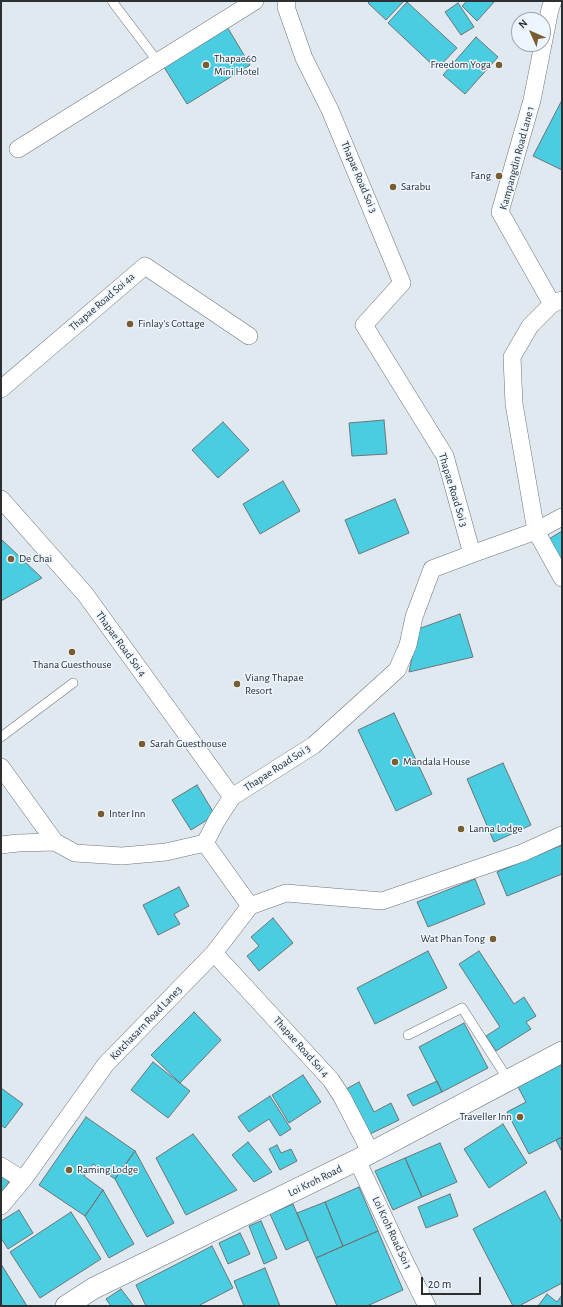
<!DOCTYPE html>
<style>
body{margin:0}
#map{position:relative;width:563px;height:1307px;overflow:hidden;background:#e0e9f0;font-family:"Alegreya Sans",sans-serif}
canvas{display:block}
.frame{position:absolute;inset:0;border:2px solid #2c3032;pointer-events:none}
.north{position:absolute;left:511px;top:12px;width:40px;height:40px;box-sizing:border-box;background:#edf6fe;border:1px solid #a0a7ac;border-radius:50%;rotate:315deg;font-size:11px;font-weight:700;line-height:16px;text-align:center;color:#2c3032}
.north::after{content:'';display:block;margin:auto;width:14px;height:18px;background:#795d30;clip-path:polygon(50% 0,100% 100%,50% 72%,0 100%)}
.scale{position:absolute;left:421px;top:1277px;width:60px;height:18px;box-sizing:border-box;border:2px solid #2c3032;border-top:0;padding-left:5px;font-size:12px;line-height:14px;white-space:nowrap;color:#2c3032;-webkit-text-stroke:3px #edf6fe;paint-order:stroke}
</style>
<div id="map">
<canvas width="563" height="1307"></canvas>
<div class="frame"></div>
<div class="north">N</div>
<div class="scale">20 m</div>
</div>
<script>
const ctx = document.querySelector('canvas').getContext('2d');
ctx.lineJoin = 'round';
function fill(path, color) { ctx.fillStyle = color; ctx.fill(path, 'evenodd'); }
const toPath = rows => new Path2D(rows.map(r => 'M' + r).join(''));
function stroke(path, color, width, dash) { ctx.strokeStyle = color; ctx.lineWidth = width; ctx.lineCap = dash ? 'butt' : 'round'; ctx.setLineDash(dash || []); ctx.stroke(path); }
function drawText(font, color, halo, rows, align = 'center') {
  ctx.font = font + ' "Alegreya Sans",sans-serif'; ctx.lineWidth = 3; ctx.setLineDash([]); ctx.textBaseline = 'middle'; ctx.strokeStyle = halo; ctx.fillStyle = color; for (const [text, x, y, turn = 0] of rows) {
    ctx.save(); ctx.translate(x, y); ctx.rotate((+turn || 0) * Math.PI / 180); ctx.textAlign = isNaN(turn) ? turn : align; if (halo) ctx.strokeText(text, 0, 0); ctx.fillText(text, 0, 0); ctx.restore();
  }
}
const building = toPath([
 [370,1,404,1,386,20,368,3,370,1],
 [467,1,495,1,477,21,462,6,467,1],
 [407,2,457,48,437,69,388,23,407,2],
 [458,3,474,27,461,35,445,12,458,3],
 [226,25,250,65,187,104,162,64,226,25],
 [476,37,498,57,465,94,443,75,476,37],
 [562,100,562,170,533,156,562,100],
 [384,420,387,454,352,456,349,423,384,420],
 [223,422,249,450,218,478,192,450,223,422],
 [283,481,300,511,260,534,243,504,283,481],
 [395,499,409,533,359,554,345,520,395,499],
 [562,531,562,568,544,542,562,531],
 [1,539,42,578,1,601,1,539],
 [460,614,473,657,409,672,418,629,460,614],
 [394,713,432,794,396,811,358,730,394,713],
 [503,763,531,825,494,842,467,779,503,763],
 [197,785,215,815,191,830,172,800,197,785],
 [562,845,562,874,507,896,497,872,562,845],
 [475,879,485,904,428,927,417,902,475,879],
 [179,887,189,906,174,914,180,924,158,935,143,905,179,887],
 [273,918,293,943,259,971,247,956,259,946,251,937,273,918],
 [428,951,447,988,375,1024,357,988,428,951],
 [479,951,514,1004,524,997,536,1016,526,1022,531,1029,496,1051,486,1036,500,1027,459,964,479,951],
 [194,1012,221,1040,180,1083,151,1055,194,1012],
 [464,1023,488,1068,442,1092,419,1047,464,1023],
 [153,1062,190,1091,168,1118,131,1090,153,1062],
 [562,1064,562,1137,529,1154,507,1112,526,1102,518,1087,562,1064],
 [303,1075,321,1102,289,1123,272,1095,303,1075],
 [437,1081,442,1092,413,1106,407,1095,437,1081],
 [359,1082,374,1112,391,1103,399,1120,368,1135,346,1089,359,1082],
 [1,1088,23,1104,5,1128,1,1125,1,1088],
 [270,1096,291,1129,280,1136,269,1119,249,1132,238,1117,270,1096],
 [86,1117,135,1151,115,1179,93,1164,84,1176,103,1190,85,1216,39,1185,86,1117],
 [503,1124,527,1163,489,1188,464,1149,503,1124],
 [193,1134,237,1190,186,1215,156,1158,193,1134],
 [562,1137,562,1152,556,1140,562,1137],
 [248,1142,272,1172,254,1182,232,1155,248,1142],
 [440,1143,457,1182,422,1197,405,1158,440,1143],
 [277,1145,281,1153,291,1149,297,1161,280,1170,269,1149,277,1145],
 [135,1151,174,1223,147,1237,115,1179,135,1151],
 [405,1158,422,1197,393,1210,375,1171,405,1158],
 [1,1176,9,1182,1,1193,1,1176],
 [359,1187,378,1231,343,1246,325,1202,359,1187],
 [103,1190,134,1244,109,1258,85,1216,103,1190],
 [545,1191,562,1223,562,1283,519,1306,513,1306,473,1229,545,1191],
 [450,1194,458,1216,426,1228,418,1207,450,1194],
 [325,1202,343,1246,316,1258,297,1213,325,1202],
 [293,1204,308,1240,286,1250,270,1214,293,1204],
 [19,1210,33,1233,8,1249,1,1238,1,1221,19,1210],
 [71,1212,101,1259,40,1298,10,1252,71,1212],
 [261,1221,277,1258,264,1264,249,1226,261,1221],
 [378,1231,403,1290,367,1306,337,1306,316,1258,378,1231],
 [240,1233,250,1254,228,1264,219,1243,240,1233],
 [212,1246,233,1288,198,1306,146,1306,136,1285,212,1246],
 [1,1264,27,1306,1,1306,1,1264],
 [265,1268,280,1306,244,1306,234,1281,265,1268],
 [121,1289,134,1306,111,1306,106,1299,121,1289],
 [547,1294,557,1302,562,1295,562,1306,538,1306,547,1294]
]);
fill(building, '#4bcde1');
stroke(building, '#6a7577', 1);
const service = toPath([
 [112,1,158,62],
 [1,737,73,683],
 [408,1035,462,1008,509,1081]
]);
const minor = toPath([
 [18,149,255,1],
 [562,300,552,304,530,326,512,357,514,404,536,531,562,578],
 [552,304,500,212,532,100,550,9,553,1],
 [1,389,145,266,249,336],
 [1,499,85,594,232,797],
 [472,554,536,531,562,517],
 [1,767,55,842],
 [205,843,217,820,232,797,314,745,397,670,408,645,414,617,432,569,472,554,445,456,364,325,402,283,330,110,304,58,286,7,287,1],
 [1,845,18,843,55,842,75,853,122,856,166,852,205,843],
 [250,906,286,893,382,901,522,853,562,835],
 [214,953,331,1080,342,1097,371,1153],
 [357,1160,405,1262,427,1306],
 [1,1166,23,1180],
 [1,1206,23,1180,106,1064,214,953,250,906,205,843]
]);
const tertiary = toPath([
 [66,1306,94,1288,357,1160,562,1052]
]);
stroke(service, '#6d757c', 10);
stroke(minor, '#6d757c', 18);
stroke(tertiary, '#6d757c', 22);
stroke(service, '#fff', 9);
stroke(minor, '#fff', 17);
stroke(tertiary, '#fff', 21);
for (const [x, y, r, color] of [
 [206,65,4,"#795d30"],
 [499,65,4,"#795d30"],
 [499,176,4,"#795d30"],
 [393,187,4,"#795d30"],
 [130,324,4,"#795d30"],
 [11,559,4,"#795d30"],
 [72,652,4,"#795d30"],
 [237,684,4,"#795d30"],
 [142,744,4,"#795d30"],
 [395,762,4,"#795d30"],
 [101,814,4,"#795d30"],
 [461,829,4,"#795d30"],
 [493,939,4,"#795d30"],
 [520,1117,4,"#795d30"],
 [69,1170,4,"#795d30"]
]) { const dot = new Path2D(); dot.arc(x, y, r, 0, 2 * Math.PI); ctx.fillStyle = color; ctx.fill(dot); stroke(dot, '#edf6fe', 1.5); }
drawText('11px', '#2c3032', '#edf6fe', [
 ["Thapae60",214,59],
 ["Mini Hotel",214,72],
 ["Freedom Yoga",491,65,"right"],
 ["Fang",491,176,"right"],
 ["Sarabu",401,187],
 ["Finlay's Cottage",138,324],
 ["De Chai",19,559],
 ["Thana Guesthouse",72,665,"center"],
 ["Viang Thapae",245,678],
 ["Resort",245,691],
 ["Sarah Guesthouse",150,744],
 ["Mandala House",403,762],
 ["Inter Inn",109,814],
 ["Lanna Lodge",469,829],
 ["Wat Phan Tong",485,939,"right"],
 ["Traveller Inn",512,1117,"right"],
 ["Raming Lodge",77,1170]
], 'left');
drawText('11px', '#2c3032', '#edf6fe', [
 ["Kampangdin Road Lane 1",517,158,-75],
 ["Thapae Road Soi 3",359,177,67],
 ["Thapae Road Soi 4a",102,302,-41],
 ["Thapae Road Soi 3",453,490,73],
 ["Thapae Road Soi 4",121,644,54],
 ["Thapae Road Soi 3",277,768,-33],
 ["Kotchasarn Road Lane3",146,1023,-46],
 ["Thapae Road Soi 4",301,1047,48],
 ["Loi Kroh Road",315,1181,-26],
 ["Loi Kroh Road Soi 1",392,1233,65]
]);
</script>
